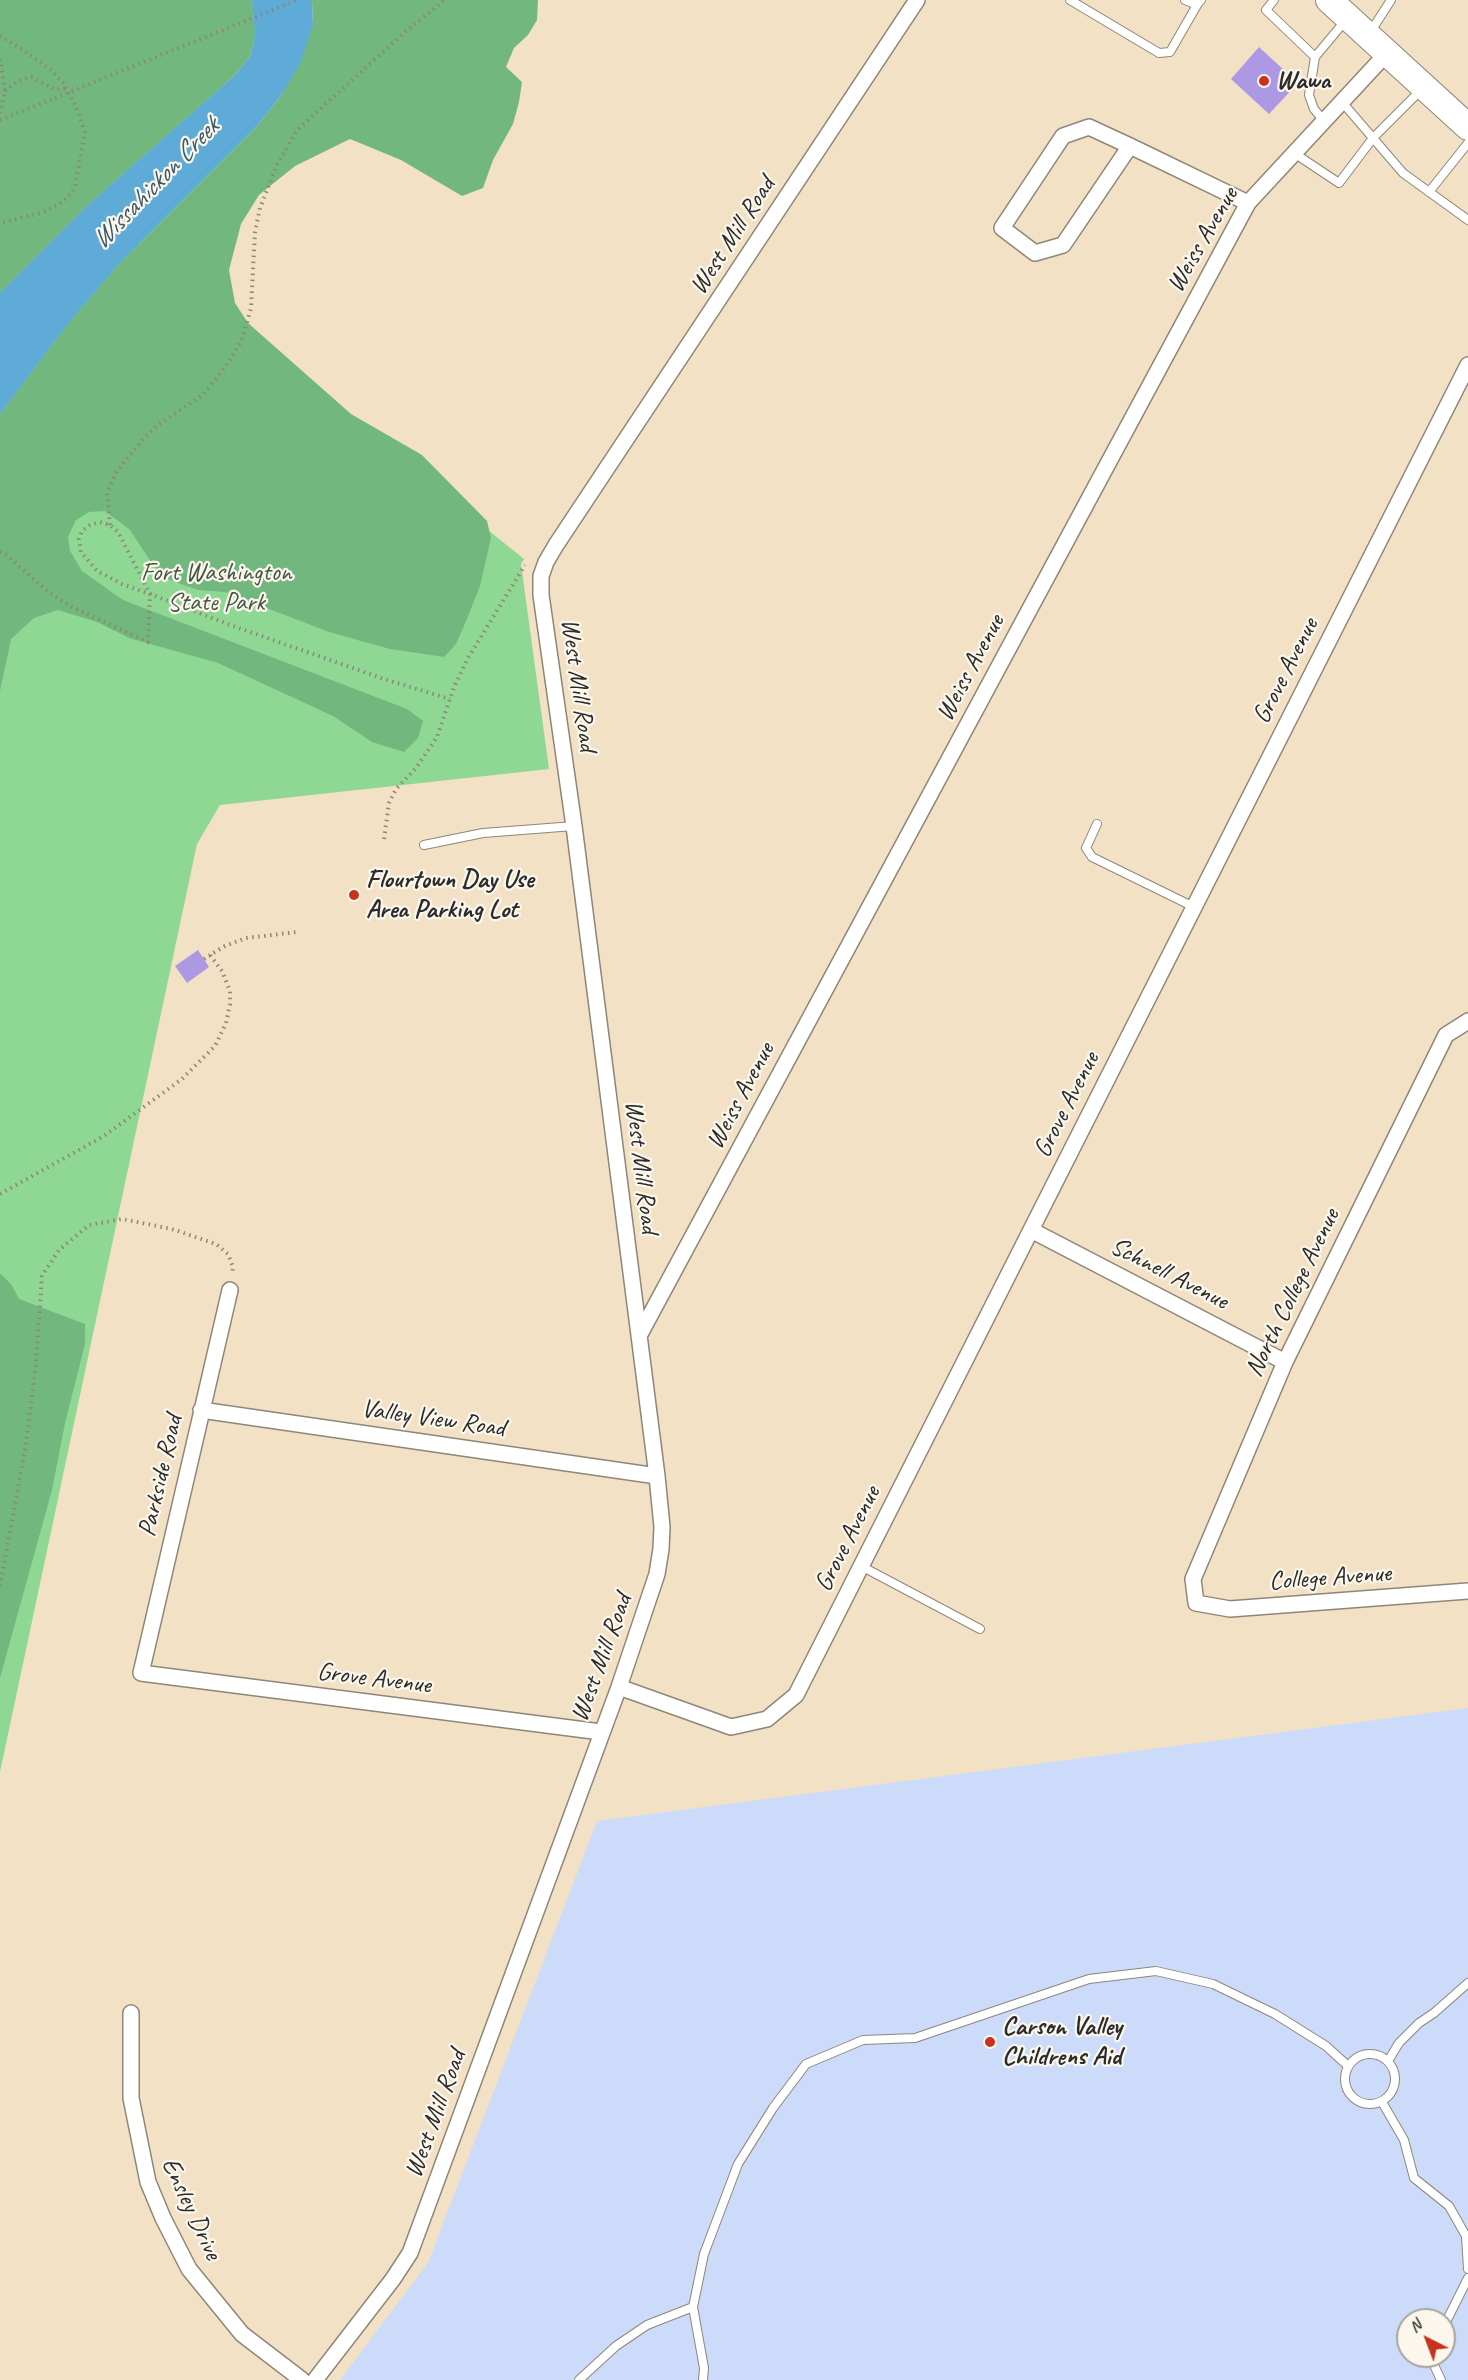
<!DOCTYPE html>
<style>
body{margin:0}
#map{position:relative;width:1468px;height:2380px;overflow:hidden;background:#f2e1c4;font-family:Caveat,sans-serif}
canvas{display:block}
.north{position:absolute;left:1396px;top:2308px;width:60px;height:60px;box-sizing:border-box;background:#fbf7ec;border:2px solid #a8a59f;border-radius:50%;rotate:318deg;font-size:16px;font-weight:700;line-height:24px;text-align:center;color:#2b2b2b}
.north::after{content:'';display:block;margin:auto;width:21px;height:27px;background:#c8321e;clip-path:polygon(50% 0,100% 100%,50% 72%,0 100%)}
</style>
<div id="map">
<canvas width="1468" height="2380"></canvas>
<div class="north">N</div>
</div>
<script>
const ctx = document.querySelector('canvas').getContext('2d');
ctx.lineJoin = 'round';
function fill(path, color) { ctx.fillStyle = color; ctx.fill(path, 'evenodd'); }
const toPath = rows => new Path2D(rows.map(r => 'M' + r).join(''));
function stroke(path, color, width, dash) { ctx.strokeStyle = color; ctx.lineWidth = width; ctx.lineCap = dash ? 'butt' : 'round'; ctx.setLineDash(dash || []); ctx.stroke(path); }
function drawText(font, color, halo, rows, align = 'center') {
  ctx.font = font + ' Caveat,sans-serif'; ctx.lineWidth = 4.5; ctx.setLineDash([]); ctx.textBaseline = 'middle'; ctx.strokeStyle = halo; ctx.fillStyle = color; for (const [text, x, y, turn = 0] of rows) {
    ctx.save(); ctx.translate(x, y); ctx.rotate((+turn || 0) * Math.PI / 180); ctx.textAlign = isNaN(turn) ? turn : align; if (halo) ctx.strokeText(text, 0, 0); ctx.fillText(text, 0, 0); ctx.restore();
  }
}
fill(toPath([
 [1468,1708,1468,2380,340,2380,428,2263,597,1821],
 [1408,2320,1444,2320,1444,2356,1408,2356]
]), '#ccdbf9');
fill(toPath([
 [0,0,284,0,119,232,524,559,521,564,549,769,220,805,197,844,0,1772]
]), '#8ed894');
fill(toPath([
 [0,0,252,0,255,34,251,55,234,76,89,204,0,293],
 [312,0,538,0,537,20,528,35,514,48,506,67,522,82,519,102,513,124,493,160,483,188,462,196,401,160,350,139,295,166,259,195,241,224,229,270,235,303,248,323,351,414,422,455,487,521,491,538,480,586,467,619,456,644,444,657,390,649,329,632,225,592,198,590,170,580,153,565,130,530,105,511,89,512,76,520,68,537,70,551,82,571,123,600,407,709,423,721,418,738,404,752,372,742,333,716,218,663,129,638,97,622,58,610,34,618,11,639,0,691,0,414,68,324,118,265,258,125,283,93,313,24],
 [0,1273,11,1284,19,1299,85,1324,85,1344,65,1423,52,1490,0,1678]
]), '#72b87e');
fill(toPath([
 [252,0,312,0,313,24,301,62,283,93,258,125,118,265,68,324,0,414,0,293,89,204,234,76,251,55,255,34]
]), '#5fabd8');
fill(toPath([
 [1259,47,1298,83,1269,114,1231,79],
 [198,950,209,967,187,983,175,966]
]), '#ad99e3');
const service = toPath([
 [1070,0,1159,53,1170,52,1197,5],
 [1185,0,1197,5,1201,0],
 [1274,0,1266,10,1315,57,1309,95,1314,109,1324,121],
 [1371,31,1391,0],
 [1315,57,1345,21],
 [1342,102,1403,173,1468,220],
 [1294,153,1339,183,1373,138,1421,90],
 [1429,192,1468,143],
 [1097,824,1086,848,1092,857,1194,907],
 [424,845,483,833,574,826],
 [861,1566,980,1629],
 '1345 2079a25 25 0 1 1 50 0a25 25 0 1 1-50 0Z',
 [1388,2061,1399,2043,1419,2023,1434,2013,1468,1983],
 [1382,2102,1404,2140,1414,2178,1449,2206,1466,2236,1468,2269],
 [1444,2326,1468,2278],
 [1435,2356,1434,2365,1441,2380],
 [579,2380,616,2346,647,2325,693,2307],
 [703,2380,704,2368,693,2307,704,2254,738,2164,773,2108,806,2064,863,2040,915,2038,1089,1979,1156,1971,1213,1984,1275,2014,1326,2046,1348,2066]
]);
const minor = toPath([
 [1130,146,1063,245,1035,253,1002,228,1063,136,1089,127,1130,146,1248,203],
 [1468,1021,1446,1035,1285,1362,1193,1579,1196,1603,1230,1609,1468,1591],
 [1031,1230,1285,1362],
 [230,1290,141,1673,601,1732],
 [639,1336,1248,203,1388,52],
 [201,1410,657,1476],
 [619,1687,731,1727,767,1719,796,1695,1468,365],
 [131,2013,131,2098,148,2182,163,2218,189,2269,242,2334,302,2380],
 [315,2380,393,2279,410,2253,619,1687,657,1574,661,1549,662,1527,657,1476,574,826,541,595,541,576,546,562,556,545,917,0]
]);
const primary = toPath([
 [1329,0,1468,127]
]);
stroke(service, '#8e8678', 10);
stroke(minor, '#8e8678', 18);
stroke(primary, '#8e8678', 28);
stroke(toPath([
 [0,36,25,51,50,69,63,83,76,106,85,132,75,187,68,197,58,205,41,213,0,223],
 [0,59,5,91,0,114],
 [5,91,16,82,32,77,55,90,66,88],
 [0,120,55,98],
 [110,525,107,493,116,472,144,438,159,424,203,395,229,362,243,337,251,308,255,232,260,208,276,167,297,130,405,32,445,0],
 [0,552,7,555,47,591,72,607,148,642,150,594,118,532,110,525,100,522,90,525,82,531,79,539,81,552,97,571,122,584,150,594,233,626,384,679,450,699],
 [384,839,389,803,396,789,416,768,437,737,454,687,468,658,525,565],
 [204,959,210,955],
 [0,1194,104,1136,182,1079,215,1046,226,1023,230,1004,230,991,222,971,210,955,225,946,246,938,297,932],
 [0,1586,25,1450,36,1365,42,1276,59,1250,89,1225,122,1219,172,1229,216,1244,228,1254,233,1267,232,1275]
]), '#8e8678', 4, [1.5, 4.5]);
stroke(service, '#fff', 8);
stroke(minor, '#fff', 15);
stroke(primary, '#fff', 26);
stroke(toPath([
 [55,98,297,0]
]), '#8e8678', 4, [1.5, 4.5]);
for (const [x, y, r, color] of [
 [1264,81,6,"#c8321e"],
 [354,895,6,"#c8321e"],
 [990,2042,6,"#c8321e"]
]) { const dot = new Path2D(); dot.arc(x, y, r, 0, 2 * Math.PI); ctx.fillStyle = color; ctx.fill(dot); stroke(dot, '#fbf7ec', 2); }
drawText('bold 26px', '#2b2b2b', '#fbf7ec', [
 ["Wawa",1276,81],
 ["Flourtown Day Use",366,880],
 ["Area Parking Lot",366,910],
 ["Carson Valley",1002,2027],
 ["Childrens Aid",1002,2057]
], 'left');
drawText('26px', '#2b2b2b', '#fbf7ec', [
 ["West Mill Road",733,236,-57],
 ["Weiss Avenue",1203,240,-60],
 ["Weiss Avenue",971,668,-62],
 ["Grove Avenue",1286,671,-63],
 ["West Mill Road",578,685,82],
 ["Weiss Avenue",741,1096,-62],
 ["Grove Avenue",1067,1105,-63],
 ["West Mill Road",641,1167,83],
 ["Schnell Avenue",1169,1274,27],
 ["North College Avenue",1293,1293,-64],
 ["Valley View Road",433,1419,8],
 ["Parkside Road",161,1476,-77],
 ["Grove Avenue",848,1539,-63],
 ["College Avenue",1330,1578,-4],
 ["West Mill Road",602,1658,-70],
 ["Grove Avenue",374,1679,7],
 ["West Mill Road",436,2114,-70],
 ["Ensley Drive",191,2209,65]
]);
drawText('26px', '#445645', '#fbf7ec', [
 ["Fort Washington",216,573],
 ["State Park",216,603]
]);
drawText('italic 27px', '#3d5868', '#fbf7ec', [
 ["Wissahickon Creek",156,184,-46]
]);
</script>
